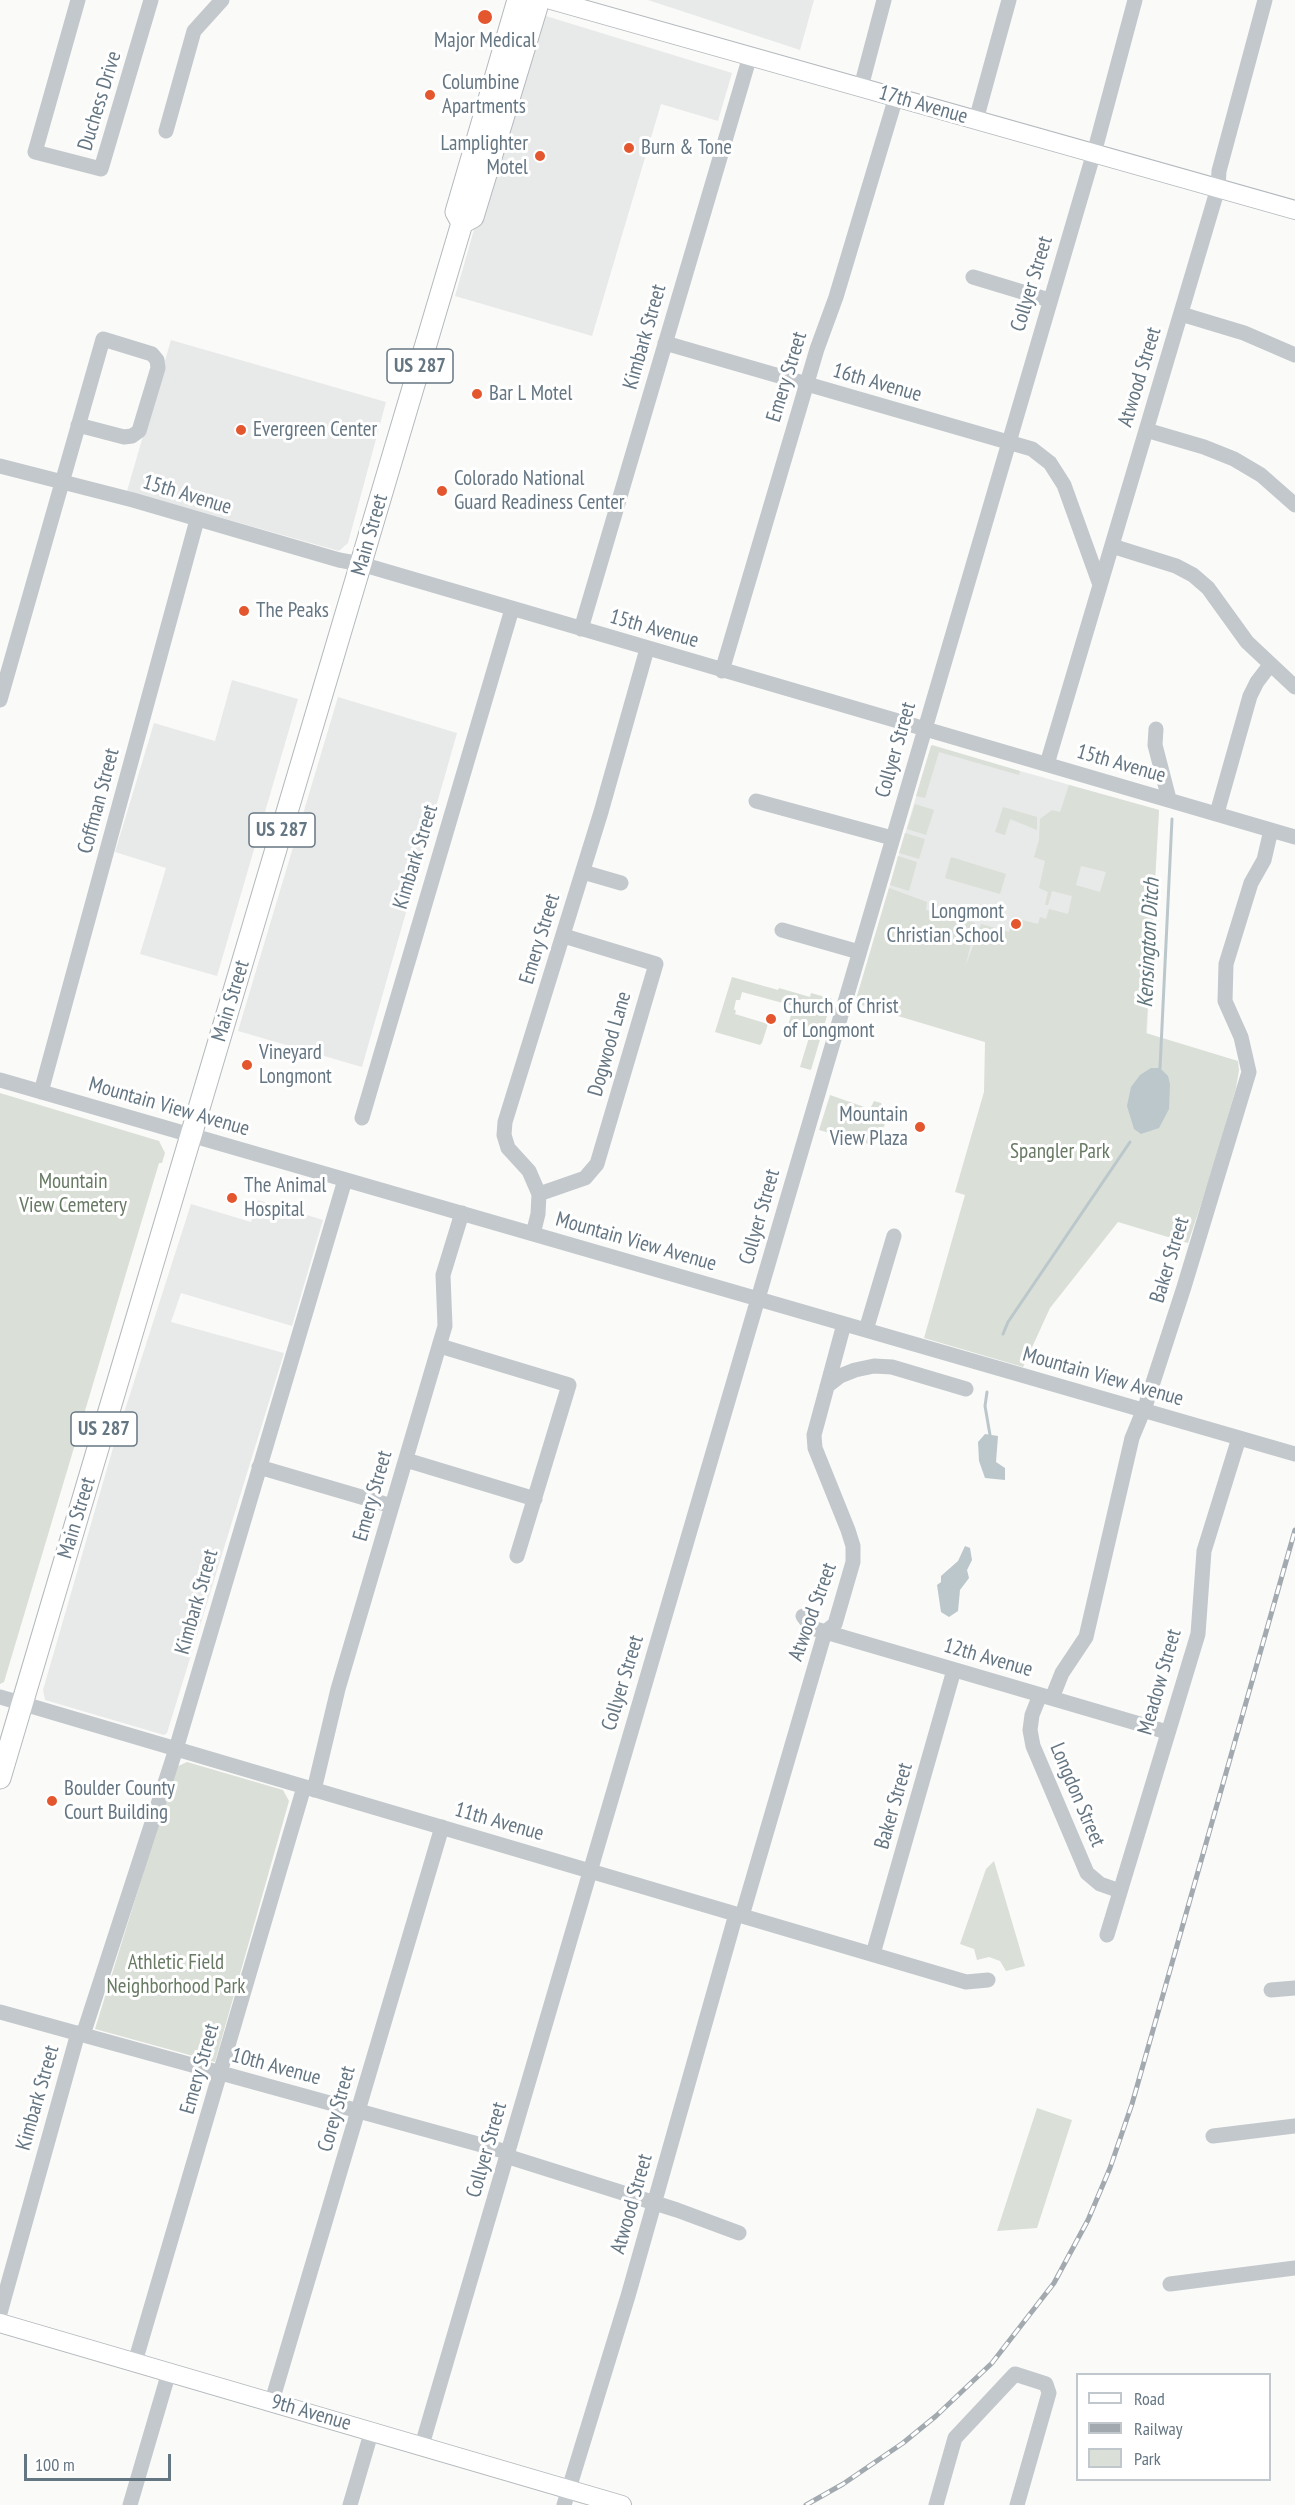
<!DOCTYPE html>
<style>
body{margin:0}
#map{position:relative;width:1295px;height:2505px;overflow:hidden;background:#fafaf8;font-family:"PT Sans Narrow",sans-serif}
canvas{display:block}
.legend{position:absolute;left:1076px;top:2373px;width:195px;height:108px;box-sizing:border-box;background:#fff;border:2px solid #c1c8cd;margin:0;padding:8px 10px;list-style:none;font-size:18px;color:#657683}
.legend li{display:flex;align-items:center;gap:12px;height:30px}
.legend b{width:30px;border:2px solid #c1c8cd}
.scale{position:absolute;left:24px;top:2454px;width:147px;height:27px;box-sizing:border-box;border:3px solid #657683;border-top:0;padding-left:8px;font-size:18px;line-height:21px;white-space:nowrap;color:#657683;-webkit-text-stroke:4px #fff;paint-order:stroke}
</style>
<div id="map">
<canvas width="1295" height="2505"></canvas>
<ul class="legend">
<li><b style="height:8px;background:#fff"></b>Road</li>
<li><b style="height:8px;background:#a2aab0"></b>Railway</li>
<li><b style="height:16px;background:#dadfd7"></b>Park</li>
</ul>
<div class="scale">100 m</div>
</div>
<script>
const ctx = document.querySelector('canvas').getContext('2d');
ctx.lineJoin = 'round';
function fill(path, color) { ctx.fillStyle = color; ctx.fill(path, 'evenodd'); }
const toPath = rows => new Path2D(rows.map(r => 'M' + r).join(''));
function stroke(path, color, width, dash) { ctx.strokeStyle = color; ctx.lineWidth = width; ctx.lineCap = dash ? 'butt' : 'round'; ctx.setLineDash(dash || []); ctx.stroke(path); }
function drawText(font, color, halo, rows, align = 'center') {
  ctx.font = font + ' "PT Sans Narrow",sans-serif'; ctx.lineWidth = 6; ctx.setLineDash([]); ctx.textBaseline = 'middle'; ctx.strokeStyle = halo; ctx.fillStyle = color; for (const [text, x, y, turn = 0] of rows) {
    ctx.save(); ctx.translate(x, y); ctx.rotate((+turn || 0) * Math.PI / 180); ctx.textAlign = isNaN(turn) ? turn : align; if (halo) ctx.strokeText(text, 0, 0); ctx.fillText(text, 0, 0); ctx.restore();
  }
}
fill(toPath([
 [648,0,814,0,800,50],
 [536,13,732,73,718,121,661,104,592,336,455,296],
 [171,340,386,402,348,543,339,551,127,491],
 [232,680,298,699,217,976,140,954,166,868,115,852,154,723,215,741],
 [338,697,457,733,362,1067,238,1031],
 [931,746,1159,810,1146,1051,985,1042,855,1003],
 [258,1200,323,1220,292,1326,181,1293,171,1322,284,1353,167,1733,164,1735,45,1700,43,1690,115,1441,191,1204,251,1222]
]), '#e8e9e9');
fill(toPath([
 [931,746,932,745,1020,771,1019,775,939,752,925,798,916,796],
 [1069,785,1159,810,1146,1033,1238,1061,1239,1070,1236,1088,1212,1172,1188,1243,1118,1222,1050,1308,1023,1367,924,1338,965,1195,955,1192,984,1092,985,1042,855,1003,889,888,927,902,926,910,975,923,966,965,981,924,1009,932,1014,918,1038,924,1040,917,1046,919,1049,909,1068,914,1072,896,1052,891,1048,905,1045,905,1048,892,1039,888,1045,861,1034,857,1039,840,1040,819,1052,810,1060,812],
 [1081,866,1106,872,1100,892,1076,885],
 [915,804,934,810,926,835,907,829],
 [1003,807,1037,817,1037,830,1010,819,1005,835,995,832],
 [905,833,925,839,919,859,899,853],
 [898,856,917,862,909,891,890,885],
 [951,857,1006,874,1000,894,945,878],
 [732,977,778,990,779,988,810,997,811,993,832,999,811,1070,800,1067,811,1031,788,1025,794,1006,742,992,740,1000,736,1000,734,1009,736,1011,735,1014,768,1024,762,1043,760,1045,715,1032],
 [0,1093,159,1141,165,1153,162,1163,159,1163,4,1682,0,1684],
 [830,1095,870,1109,874,1101,881,1103,888,1115,879,1140,869,1144,819,1130],
 [187,1762,283,1790,289,1801,215,2062,95,2029,176,1767],
 [994,1861,1025,1966,1006,1971,1000,1961,989,1957,977,1960,974,1949,960,1944,986,1869],
 [1037,2108,1072,2120,1037,2228,997,2231]
]), '#dadfd7');
fill(toPath([
 [1151,1068,1160,1068,1168,1076,1170,1084,1169,1109,1159,1128,1141,1134,1134,1129,1127,1106,1131,1087,1140,1075],
 [985,1434,998,1436,996,1462,1005,1468,1005,1480,985,1478,979,1461,978,1442],
 [965,1546,970,1548,972,1560,967,1570,969,1578,960,1590,958,1611,949,1617,941,1612,937,1585,941,1582,941,1576,958,1561]
]), '#bbc7cb');
stroke(toPath([
 [1160,1068,1172,819],
 [1003,1334,1008,1322,1130,1142],
 [987,1392,985,1406,990,1435]
]), '#bbc7cb', 3);
const major = toPath([
 [551,0,1295,210],
 [0,2323,622,2505]
]);
const highway = toPath([
 [462,223,456,212,518,0],
 [0,1778,462,223,473,217,539,0]
]);
stroke(major, '#b5babe', 20);
stroke(highway, '#b4b9bd', 23);
stroke(toPath([
 [78,0,35,152,101,169,151,0],
 [861,87,884,0],
 [976,120,1009,0],
 [166,131,194,31,222,0],
 [973,277,1049,300],
 [1181,314,1244,333,1295,355],
 [665,343,1032,449,1050,463,1064,485,1100,585],
 [1146,430,1204,447,1234,459,1261,475,1295,505],
 [0,466,133,500,339,560,361,564,1295,837],
 [1112,546,1176,566,1193,575,1208,588,1247,642,1295,687],
 [581,629,750,56],
 [722,671,817,349,836,297,896,97],
 [0,700,103,339,152,354,157,360,158,368,139,431,132,436,124,437,78,425],
 [1156,729,1155,745,1169,799],
 [1047,764,1218,188,1219,171,1265,0],
 [756,801,892,838],
 [1217,813,1250,696,1257,682,1270,665],
 [583,872,621,883],
 [782,930,859,952],
 [0,1080,1295,1454],
 [41,1092,197,520],
 [362,1118,512,609],
 [539,1194,585,1178,597,1164,656,964,564,936],
 [533,1234,538,1214,539,1194,529,1171,508,1148,504,1135,505,1122,601,812,647,649],
 [866,1330,894,1236],
 [440,1346,569,1385,517,1556],
 [827,1386,840,1376,855,1370,874,1366,892,1367,966,1389],
 [406,1460,535,1499],
 [259,1467,392,1506],
 [803,1616,812,1628,1167,1732],
 [1040,1695,1032,1715,1030,1730,1033,1746,1087,1873,1100,1884,1120,1891],
 [0,1697,966,1982,988,1980],
 [1052,1698,1062,1673,1086,1637,1132,1438,1146,1404,1184,1287,1249,1072,1241,1037,1225,1001,1226,964,1251,883,1264,860,1271,830],
 [314,1790,338,1689,445,1326,443,1275,462,1213],
 [742,1916,825,1632,835,1624,853,1562,853,1546,848,1530,815,1448,814,1435,844,1324],
 [1107,1935,1198,1634,1204,1551,1239,1438],
 [873,1954,954,1670],
 [1271,1990,1295,1988],
 [0,2012,507,2152],
 [83,2035,176,1749,345,1180],
 [1213,2136,1295,2126],
 [506,2156,677,2210,739,2233],
 [1170,2284,1295,2268],
 [0,2313,78,2033],
 [135,2362,304,1787],
 [272,2401,442,1827],
 [422,2445,1097,142,1135,0],
 [130,2505,169,2372],
 [350,2505,372,2430],
 [564,2505,628,2296,736,1914],
 [936,2505,955,2438,1015,2374,1046,2384,1049,2393,1017,2505]
]), '#c3c8cc', 15);
stroke(major, '#fff', 18);
stroke(highway, '#fff', 21);
const rail = toPath([
 [806,2505,843,2484,903,2443,936,2416,992,2363,1054,2283,1088,2220,1110,2168,1132,2104,1295,1530]
]);
stroke(rail, '#a2aab0', 5);
stroke(rail, '#fff', 3, [9]);
for (const [x, y, r, color] of [
 [485,17,8,"#e4572e"],
 [430,95,6,"#e4572e"],
 [629,148,6,"#e4572e"],
 [540,156,6,"#e4572e"],
 [477,394,6,"#e4572e"],
 [241,430,6,"#e4572e"],
 [442,491,6,"#e4572e"],
 [244,611,6,"#e4572e"],
 [1016,924,6,"#e4572e"],
 [771,1019,6,"#e4572e"],
 [247,1065,6,"#e4572e"],
 [920,1127,6,"#e4572e"],
 [232,1198,6,"#e4572e"],
 [52,1801,6,"#e4572e"]
]) { const dot = new Path2D(); dot.arc(x, y, r, 0, 2 * Math.PI); ctx.fillStyle = color; ctx.fill(dot); stroke(dot, '#fff', 2); }
for (const [x, y, w] of [
 [420,366,66],
 [282,830,66],
 [104,1429,66]
]) { const box = new Path2D(); box.roundRect(x - w / 2, y - 17, w, 34, 4.5); ctx.fillStyle = '#fff'; ctx.fill(box); stroke(box, '#657683', 1.5); }
drawText('bold 20px', '#657683', null, [
 ["US 287",420,366],
 ["US 287",282,830],
 ["US 287",104,1429]
]);
drawText('21px', '#657683', '#fff', [
 ["Major Medical",485,41,"center"],
 ["Columbine",442,83],
 ["Apartments",442,107],
 ["Lamplighter",528,144,"right"],
 ["Motel",528,168,"right"],
 ["Burn & Tone",641,148],
 ["Bar L Motel",489,394],
 ["Evergreen Center",253,430],
 ["Colorado National",454,479],
 ["Guard Readiness Center",454,503],
 ["The Peaks",256,611],
 ["Longmont",1004,912,"right"],
 ["Christian School",1004,936,"right"],
 ["Church of Christ",783,1007],
 ["of Longmont",783,1031],
 ["Vineyard",259,1053],
 ["Longmont",259,1077],
 ["Mountain",908,1115,"right"],
 ["View Plaza",908,1139,"right"],
 ["The Animal",244,1186],
 ["Hospital",244,1210],
 ["Boulder County",64,1789],
 ["Court Building",64,1813]
], 'left');
drawText('21px', '#657683', '#fff', [
 ["Duchess Drive",100,101,-73],
 ["17th Avenue",923,105,16],
 ["Collyer Street",1032,284,-73],
 ["Kimbark Street",645,337,-74],
 ["Emery Street",787,377,-73],
 ["Atwood Street",1140,377,-73],
 ["16th Avenue",877,383,16],
 ["15th Avenue",187,495,17],
 ["Main Street",370,535,-74],
 ["15th Avenue",654,629,16],
 ["Collyer Street",896,750,-74],
 ["15th Avenue",1121,764,16],
 ["Coffman Street",99,801,-75],
 ["Kimbark Street",416,857,-73],
 ["Emery Street",540,939,-73],
 ["Main Street",231,1001,-73],
 ["Dogwood Lane",610,1044,-74],
 ["Mountain View Avenue",169,1107,16],
 ["Collyer Street",760,1217,-74],
 ["Mountain View Avenue",636,1242,16],
 ["Baker Street",1170,1260,-73],
 ["Mountain View Avenue",1103,1377,16],
 ["Emery Street",373,1496,-74],
 ["Main Street",77,1518,-73],
 ["Kimbark Street",197,1602,-74],
 ["Atwood Street",813,1612,-70],
 ["12th Avenue",988,1658,16],
 ["Meadow Street",1160,1682,-74],
 ["Collyer Street",623,1683,-73],
 ["Longdon Street",1077,1795,67],
 ["Baker Street",894,1806,-74],
 ["11th Avenue",499,1822,16],
 ["10th Avenue",276,2067,15],
 ["Emery Street",200,2069,-74],
 ["Kimbark Street",38,2098,-74],
 ["Corey Street",337,2109,-74],
 ["Collyer Street",487,2150,-74],
 ["Atwood Street",632,2204,-74],
 ["9th Avenue",311,2413,16]
]);
drawText('21px', '#687a64', '#fff', [
 ["Spangler Park",1060,1152],
 ["Mountain",73,1182],
 ["View Cemetery",73,1206],
 ["Athletic Field",176,1963],
 ["Neighborhood Park",176,1987]
]);
drawText('italic 22px', '#60757c', '#fff', [
 ["Kensington Ditch",1149,943,-87]
]);
</script>
